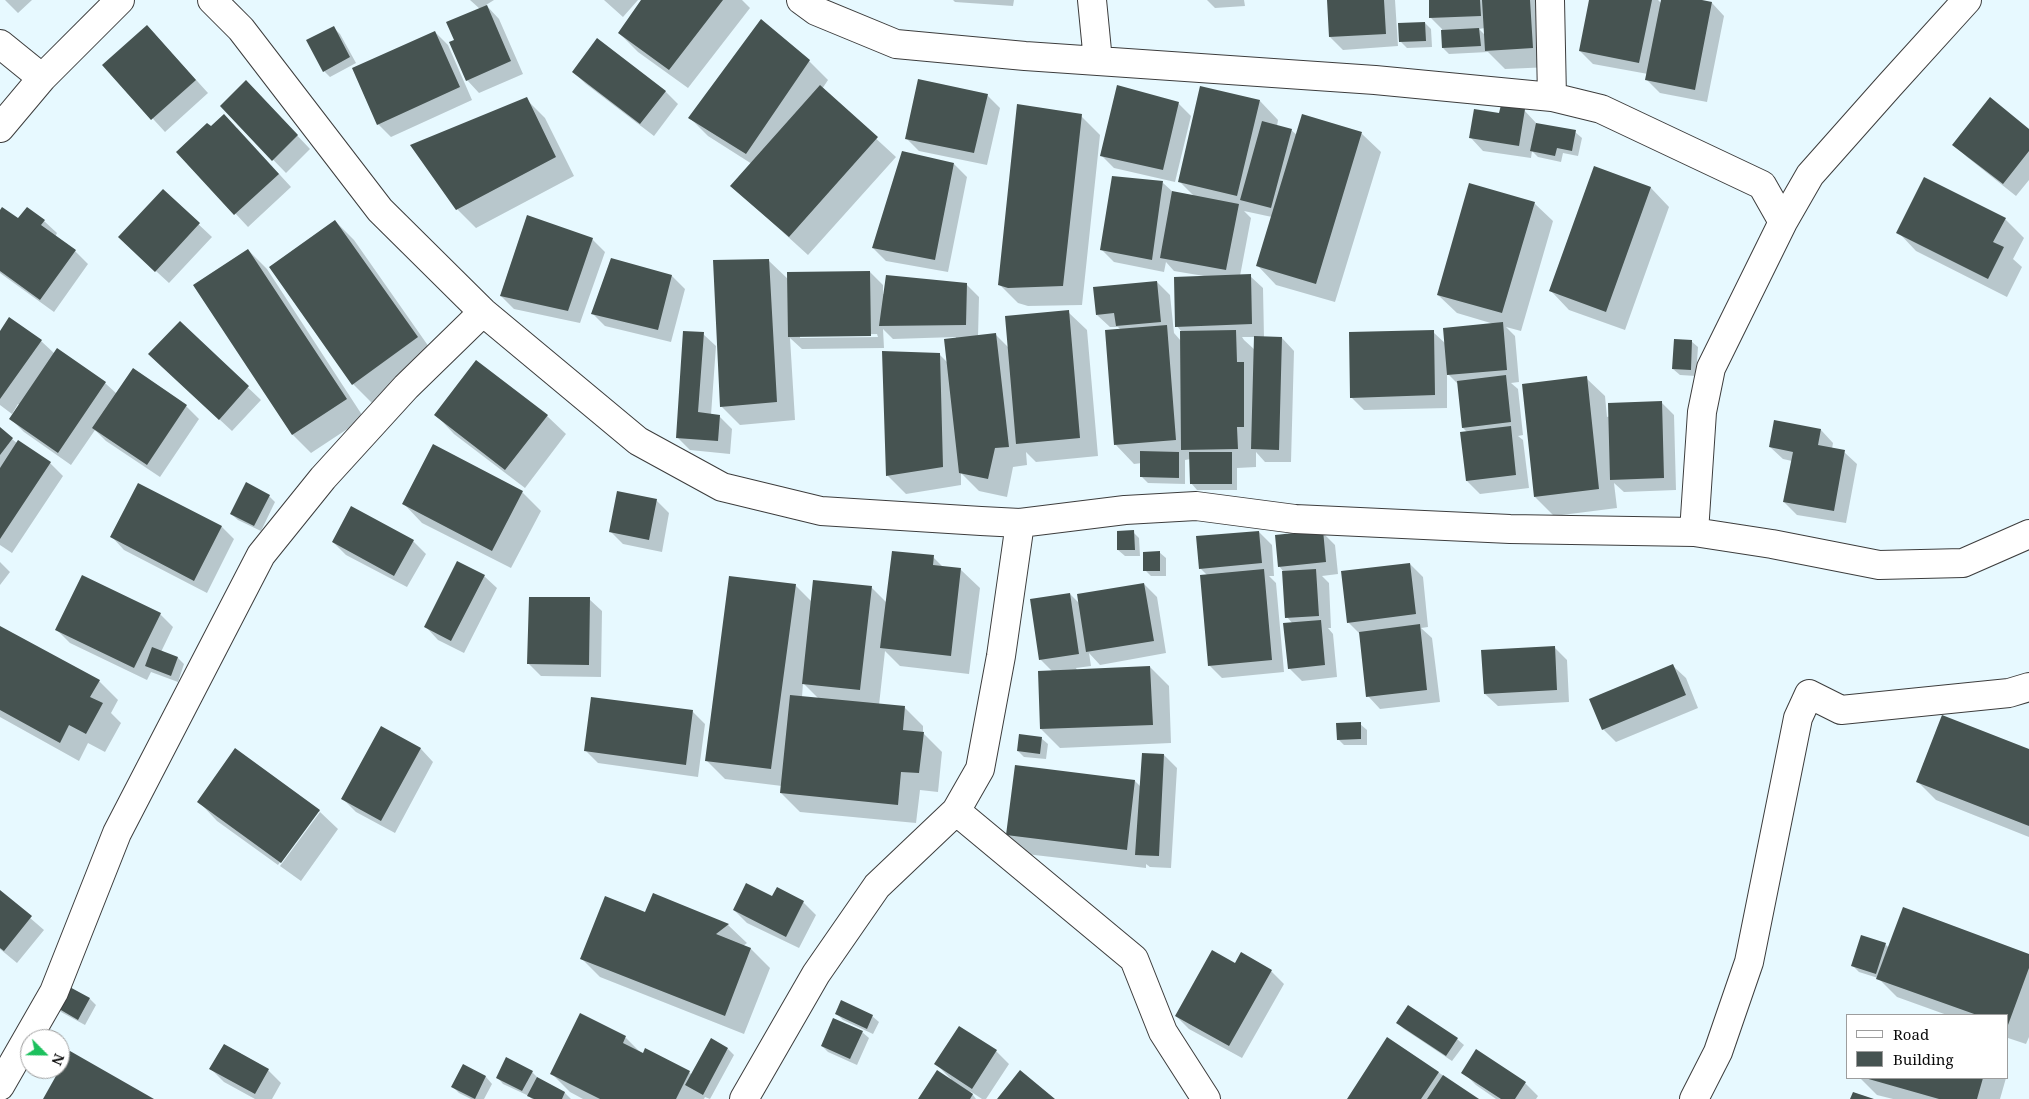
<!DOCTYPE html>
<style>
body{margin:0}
#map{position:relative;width:2029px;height:1099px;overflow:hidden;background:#e7f9ff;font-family:"Noto Serif",serif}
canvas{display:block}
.legend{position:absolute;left:1846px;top:1014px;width:162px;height:65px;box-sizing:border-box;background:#fff;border:1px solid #9d9d9d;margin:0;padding:6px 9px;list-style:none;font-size:15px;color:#0a0a0a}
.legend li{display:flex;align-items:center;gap:10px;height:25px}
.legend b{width:25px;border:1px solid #9d9d9d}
.north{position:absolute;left:20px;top:1029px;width:50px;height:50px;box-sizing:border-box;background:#fff;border:1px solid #9d9d9d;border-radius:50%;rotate:113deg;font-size:14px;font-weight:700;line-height:20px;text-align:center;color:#0a0a0a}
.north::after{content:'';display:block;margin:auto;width:18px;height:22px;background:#1cc05d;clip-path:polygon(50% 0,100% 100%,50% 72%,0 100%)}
</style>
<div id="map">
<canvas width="2029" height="1099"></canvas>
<ul class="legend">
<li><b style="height:6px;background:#fff"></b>Road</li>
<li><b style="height:14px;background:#465351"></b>Building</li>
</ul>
<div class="north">N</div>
</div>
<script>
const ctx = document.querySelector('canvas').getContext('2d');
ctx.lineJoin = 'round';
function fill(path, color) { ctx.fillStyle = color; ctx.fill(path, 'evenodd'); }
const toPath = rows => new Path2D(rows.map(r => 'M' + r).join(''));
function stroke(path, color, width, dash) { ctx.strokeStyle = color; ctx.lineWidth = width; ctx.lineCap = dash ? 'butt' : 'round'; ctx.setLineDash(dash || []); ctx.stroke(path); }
fill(toPath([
 [5,0,32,0,18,13],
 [470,0,494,0,486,5,499,19,523,74,479,93,467,80,456,40,480,9],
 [604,0,638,0,623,17],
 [643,0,742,0,750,8,688,88,638,52,619,33],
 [953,0,1014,0,1013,6,955,2],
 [1207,0,1244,0,1245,6,1215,8],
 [1328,0,1395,0,1398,46,1343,50,1330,37],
 [1430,0,1548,0,1551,67,1505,69,1488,52,1449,54,1443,48,1442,29,1431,18],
 [1485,28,1485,35,1479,29],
 [1590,0,1658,0,1662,4,1663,0,1695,0,1712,3,1724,16,1707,102,1660,93,1647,80,1648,74,1593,64,1580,51],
 [761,21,809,61,828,80,822,89,896,157,808,255,732,186,752,164,708,136,690,118],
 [1425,23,1431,29,1432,47,1407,48,1401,42],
 [333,27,340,34,356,63,330,77,324,71],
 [435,32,448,45,472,100,391,137,378,124],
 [159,39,208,93,165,132,104,65],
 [598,40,666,92,678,104,654,136,586,84,573,72],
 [258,94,310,149,286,173,221,106],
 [987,95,1000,108,987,165,919,151,906,138],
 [526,99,545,118,574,176,476,228,457,209],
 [1260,101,1278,120,1277,126,1291,130,1297,135,1303,115,1362,134,1381,152,1335,302,1276,285,1258,266,1272,217,1244,211,1251,218,1240,276,1250,276,1263,288,1264,338,1282,338,1294,351,1291,462,1265,462,1256,452,1256,467,1237,468,1237,490,1197,490,1191,483,1191,459,1185,460,1185,484,1148,483,1142,477,1142,463,1134,464,1116,445,1121,330,1118,327,1110,327,1097,315,1157,282,1170,295,1174,333,1181,341,1181,331,1177,326,1204,276,1174,271,1166,262,1164,272,1114,262,1101,249,1163,183,1173,192,1194,196,1179,181],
 [1242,337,1255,337,1255,350,1244,340],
 [1178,103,1191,116,1175,182,1114,168,1102,156],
 [1524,110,1537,124,1575,132,1582,138,1578,156,1563,153,1561,162,1538,157,1532,151,1531,158,1483,151,1471,138,1500,115],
 [1081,116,1100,135,1082,305,1028,306,1018,303,999,284],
 [211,128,237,128,291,187,248,227,178,152],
 [2029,130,2029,180,2016,196,1967,157,1954,145],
 [954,164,967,177,948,272,886,261,873,248],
 [1595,168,1651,188,1669,207,1625,330,1569,310,1551,291],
 [163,191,212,237,169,283,133,250],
 [1534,203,1553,221,1521,331,1506,327,1515,336,1519,382,1511,383,1518,389,1523,435,1518,436,1523,440,1529,488,1480,494,1467,481,1468,433,1463,428,1458,384,1447,373,1447,408,1364,410,1351,397,1433,332,1446,344,1494,324,1457,313,1438,295],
 [27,208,44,221,57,233,55,237,75,251,88,264,54,312,0,273,0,212,19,220],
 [2005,219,2024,238,2013,259,2022,267,2007,297,1916,251,1898,232],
 [335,221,354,240,436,357,372,403,353,384],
 [592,239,605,252,580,323,514,309,501,296],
 [248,250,267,269,364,418,311,453,293,435],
 [611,259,672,276,685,289,671,342,605,326,592,313],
 [768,260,789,280,870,272,883,285,883,294,966,284,979,297,978,337,996,335,1009,348,1068,312,1087,330,1098,456,1036,462,1026,452,1027,465,1013,467,1007,497,979,491,961,473,961,485,906,494,887,475,939,354,948,363,956,337,893,339,883,329,884,348,802,349,790,338,795,420,740,425,721,406],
 [877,334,878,337,800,338,800,336],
 [180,323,261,400,232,431,163,367],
 [0,333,41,341,55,354,105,383,117,394,133,370,186,406,199,419,160,477,106,441,95,430,71,465,24,432,11,419,20,405,18,404,12,414,0,405],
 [703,334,716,346,711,415,719,416,732,429,730,454,690,450,677,437],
 [1691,341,1698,347,1696,376,1680,375,1673,369],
 [1586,378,1605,396,1607,417,1661,402,1674,415,1676,490,1624,492,1614,483,1617,508,1554,516,1535,497],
 [436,415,547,416,566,434,525,488,454,434],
 [0,429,18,444,19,442,50,463,63,476,12,553,0,545],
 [1821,430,1833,443,1832,449,1844,452,1857,464,1846,523,1797,515,1784,502,1792,461,1783,459,1770,447],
 [522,492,541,511,511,568,422,523,404,504],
 [269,496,275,502,261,531,238,520,231,514],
 [656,500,669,513,662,552,623,544,610,531],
 [222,527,234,539,207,593,124,550,112,537],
 [1133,532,1139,538,1140,556,1125,556,1118,550],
 [1259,532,1272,545,1274,576,1269,576,1276,583,1284,672,1222,678,1209,665,1208,576,1200,568],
 [1322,532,1335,545,1338,574,1322,576,1329,583,1331,628,1328,628,1333,634,1337,677,1302,681,1289,668,1293,624,1287,617,1283,571,1279,566],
 [413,541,426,554,407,587,346,555,333,542],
 [1159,552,1166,558,1166,576,1151,576,1145,570],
 [933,557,944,568,961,570,980,588,969,674,900,666,885,651,879,705,904,707,923,726,923,733,942,752,938,792,920,790,916,823,800,812,781,793,782,786,725,779,706,760,795,585,812,602,871,587,887,603],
 [803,683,819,699,802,697],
 [0,562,10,572,0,585],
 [1410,564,1423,577,1428,627,1421,628,1432,638,1440,702,1380,709,1368,696,1361,635,1348,622],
 [484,576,497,588,464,653,438,640,426,627],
 [1144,584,1157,597,1166,653,1100,665,1089,653,1091,666,1076,668,1077,670,1150,667,1169,686,1171,743,1060,748,1041,729,1052,671,1040,659,1070,594,1080,604],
 [589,599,602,611,601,677,541,676,528,663],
 [160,614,173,627,161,652,178,658,184,664,178,682,151,672,147,680,70,643,57,630],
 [0,627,99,681,118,700,111,713,121,723,105,752,88,743,79,761,0,717],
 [1554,647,1567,660,1569,702,1498,706,1485,694],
 [1673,666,1686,678,1698,708,1616,742,1603,729],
 [692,711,705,724,698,777,598,763,585,750],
 [1360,724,1367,730,1367,745,1344,745,1338,739],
 [381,728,421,749,433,762,395,833,356,812,343,799],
 [1041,738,1048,744,1046,759,1024,757,1018,751],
 [2029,751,2029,837,1936,800,1917,781],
 [1164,755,1177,768,1171,868,1150,867,1146,864,1146,868,1026,854,1007,835,1135,781,1141,787],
 [199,802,319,811,338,829,301,881,280,866,320,812,317,812,278,865,217,821],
 [0,892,44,930,17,963,0,949],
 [654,895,728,925,747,943,743,946,751,949,770,968,744,1034,600,977,581,958,646,914],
 [773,898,803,902,816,915,799,948,747,923,734,910],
 [1885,944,1889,948,2029,955,2029,1037,2026,1044,2008,1038,2008,1015,1947,1015,1897,997,1878,978,1859,972,1852,965],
 [1235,964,1271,971,1284,984,1242,1058,1189,1029,1176,1016],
 [66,986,90,999,96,1005,85,1025,61,1012,55,1006],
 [837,1014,872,1016,879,1022,873,1034,843,1020],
 [581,1015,626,1038,642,1054,689,1072,692,1075,728,1049,734,1055,710,1099,705,1097,704,1099,583,1099,570,1092,552,1074],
 [1398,1023,1457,1039,1464,1045,1452,1061,1404,1029],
 [862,1032,869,1038,857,1065,828,1052,822,1046],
 [996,1051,1009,1064,986,1099,982,1099,970,1091,976,1099,919,1099,951,1079,936,1064],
 [1477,1051,1525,1083,1538,1096,1536,1099,1496,1099,1476,1085,1463,1072],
 [463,1066,486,1077,492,1084,484,1099,471,1099,459,1093,453,1087],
 [211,1069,268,1070,281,1083,272,1099,255,1099,224,1082],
 [532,1072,538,1078,565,1093,571,1099,532,1099,529,1096,503,1084,497,1077],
 [1438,1072,1477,1099,1349,1099],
 [1860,1078,2006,1078,2000,1099,1893,1099,1877,1095]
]), '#0003');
fill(toPath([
 [641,0,723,0,669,70,618,33],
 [1327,0,1384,0,1386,34,1329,37],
 [1429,0,1480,0,1481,16,1429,18],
 [1482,0,1530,0,1533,48,1485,51],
 [1589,0,1652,0,1639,63,1579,51],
 [1661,0,1702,0,1712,2,1695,90,1645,80],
 [487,5,511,61,466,81,449,42,454,40,446,22],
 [761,19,810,60,746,154,688,118],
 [1425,22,1426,41,1399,42,1398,23],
 [147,25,196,80,151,120,102,65],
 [334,26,350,57,323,72,306,40],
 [1479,28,1481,46,1442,48,1441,30],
 [435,31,460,87,377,125,352,68],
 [597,38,666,91,640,124,572,72],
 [918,79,988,94,974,153,905,139],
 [246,80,298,135,272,161,220,106],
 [820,85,878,137,789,237,730,186],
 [1117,85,1179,102,1163,170,1100,156],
 [1200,86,1260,100,1237,196,1178,182],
 [527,97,556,157,456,210,410,145],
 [1990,97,2029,129,2029,151,2003,184,1952,145],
 [1017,104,1082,114,1063,286,1008,288,998,285],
 [1501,105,1525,109,1519,146,1469,138,1474,109,1499,113],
 [224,114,279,174,234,215,176,152,207,123,211,126],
 [1302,114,1362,132,1316,284,1256,266],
 [1262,121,1292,129,1271,208,1240,200],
 [1536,123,1576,130,1572,151,1557,148,1555,156,1530,151],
 [902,151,954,163,935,260,872,248],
 [1594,166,1651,187,1606,312,1549,291],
 [1112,176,1163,181,1152,260,1100,250],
 [1924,177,2006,218,1993,242,2004,247,1988,279,1896,233],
 [1469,183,1535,202,1502,313,1437,295],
 [163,189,200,223,155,272,118,237],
 [1172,191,1239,204,1226,270,1160,258],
 [2,207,18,218,27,207,45,220,41,225,76,250,40,300,0,271,0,210],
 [527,215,593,238,568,311,500,296],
 [335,220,418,337,352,385,269,267],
 [248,249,347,399,292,435,193,285],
 [611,258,672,275,658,330,591,314],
 [769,259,777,402,720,407,713,260],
 [870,271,871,336,788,337,787,272],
 [1251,274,1252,324,1175,327,1174,277],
 [886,275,967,283,966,325,879,326],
 [1157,281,1161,322,1116,326,1114,313,1096,315,1093,287],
 [1069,310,1080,438,1016,444,1005,316],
 [9,317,42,340,0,399,0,331],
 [180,321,249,386,219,420,148,354],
 [1503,322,1507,370,1447,375,1443,328],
 [1167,325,1176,440,1114,445,1105,330],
 [1236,330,1237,362,1244,362,1244,427,1237,427,1238,449,1181,450,1180,331],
 [1434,330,1435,395,1350,398,1349,332],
 [683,331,704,332,698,412,720,415,718,441,676,438],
 [996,333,1009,447,995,448,988,479,959,473,944,339],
 [1254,336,1282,337,1279,450,1251,449],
 [1674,339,1692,340,1691,370,1672,369],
 [57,348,106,382,58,453,9,419],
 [882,351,940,353,943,467,886,476],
 [476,360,548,415,505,470,434,415],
 [133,368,187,405,147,465,92,428],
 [1506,375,1511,422,1462,428,1457,381],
 [1587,376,1599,489,1534,497,1522,384],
 [1662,401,1664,478,1610,480,1608,403],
 [1774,420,1821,429,1818,445,1845,450,1834,511,1783,502,1793,452,1769,447],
 [1511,426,1516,475,1466,481,1460,432],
 [0,427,13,438,0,455],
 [18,440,51,462,0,539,0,468],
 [433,444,523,491,492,551,402,504],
 [1140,451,1179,452,1179,478,1140,477],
 [1189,452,1232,452,1232,484,1190,484],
 [246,482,270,495,254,526,230,514],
 [138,483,222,526,194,581,110,537],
 [617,491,657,499,649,540,609,532],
 [351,506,414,540,394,576,332,542],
 [1134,530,1135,550,1117,550,1117,531],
 [1323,530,1326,562,1278,567,1275,535],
 [1259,531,1262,563,1199,569,1196,536],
 [892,551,934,555,933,565,961,568,951,656,880,648],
 [1160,551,1160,571,1143,571,1143,552],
 [457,561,485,575,451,641,424,627],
 [1410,563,1416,614,1347,623,1341,571],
 [1264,569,1272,660,1208,666,1200,575],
 [1316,569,1319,616,1285,618,1282,571],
 [82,575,161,613,134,668,55,630],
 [729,576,796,584,771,769,705,761],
 [813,580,872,586,860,690,802,684],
 [1144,583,1154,641,1086,652,1077,594],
 [1070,593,1079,654,1039,660,1030,599],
 [529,597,590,597,589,665,527,664],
 [1321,620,1325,665,1288,669,1283,623],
 [1420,624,1427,690,1366,697,1359,632],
 [0,626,100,680,90,697,103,703,86,734,69,725,60,743,0,710],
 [1555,646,1557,690,1484,694,1481,650],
 [152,647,178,657,171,676,145,666],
 [1673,664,1686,695,1602,730,1589,699],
 [1150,666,1153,725,1040,729,1038,671],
 [790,695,905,706,903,730,924,732,919,773,901,772,898,805,780,793],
 [591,697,693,710,686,765,584,751],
 [1942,715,2029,749,2029,826,1916,782],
 [1361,722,1361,739,1337,740,1336,723],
 [381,726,421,748,381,821,341,799],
 [1019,734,1042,737,1040,754,1017,751],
 [235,748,320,810,281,863,197,802],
 [1142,753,1164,754,1159,856,1135,855],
 [1015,765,1135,780,1127,850,1006,835],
 [746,883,772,896,777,887,804,901,786,937,733,910],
 [0,890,32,916,4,951,0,948],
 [653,893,729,924,716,934,751,948,725,1016,580,959,605,896,645,912],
 [1903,907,2029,954,2029,968,2008,1025,2008,1015,1977,1015,1876,979],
 [1861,935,1886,943,1876,974,1851,966],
 [1212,950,1235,963,1241,952,1272,970,1229,1046,1175,1016],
 [66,985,90,998,78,1020,54,1006],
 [841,1000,873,1015,867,1029,835,1014],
 [1408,1005,1458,1038,1446,1056,1396,1023],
 [580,1013,626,1036,623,1043,643,1053,645,1048,690,1071,676,1099,600,1099,550,1074],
 [833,1018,863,1031,850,1059,821,1046],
 [959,1026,997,1050,972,1089,934,1064],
 [1387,1037,1439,1072,1421,1099,1347,1099],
 [711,1038,728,1048,703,1095,685,1085],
 [224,1044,269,1069,255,1094,209,1069],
 [1476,1049,1526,1082,1515,1099,1501,1099,1461,1073],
 [70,1051,154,1099,43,1099],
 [506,1057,533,1071,522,1091,496,1078],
 [463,1064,486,1076,475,1099,451,1087],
 [937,1070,973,1094,970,1099,918,1099],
 [1020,1070,1055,1099,997,1099],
 [1443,1075,1479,1099,1427,1099],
 [537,1077,565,1092,562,1099,534,1099,527,1096],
 [1865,1078,1983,1078,1977,1099,1939,1099],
 [1853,1092,1874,1099,1850,1099]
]), '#465351');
const street = toPath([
 [212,0,241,29,380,210,483,312,638,441,722,487,821,511,981,521,1020,523,1125,510,1196,506,1295,519,1510,529,1694,532,1772,544,1879,565,1963,563,2029,534],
 [801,0,816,11,896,44,1025,56,1375,80,1552,97,1601,109,1762,185,1783,222],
 [1092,0,1098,61],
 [1550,0,1552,97],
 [0,44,42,78],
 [0,128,42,78,120,0],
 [1694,532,1702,412,1711,368,1783,222,1810,175,1889,86,1967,0],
 [956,811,1134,959,1163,1032,1206,1099],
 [0,1086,54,992,117,833,261,555,323,478,406,387,483,312],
 [744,1099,816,974,877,886,956,811,980,769,1001,656,1020,523],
 [1694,1099,1718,1052,1749,962,1798,718,1809,694,1841,710,2009,693,2029,687]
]);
stroke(street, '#3d3d3d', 30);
stroke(street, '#fff', 28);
</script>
